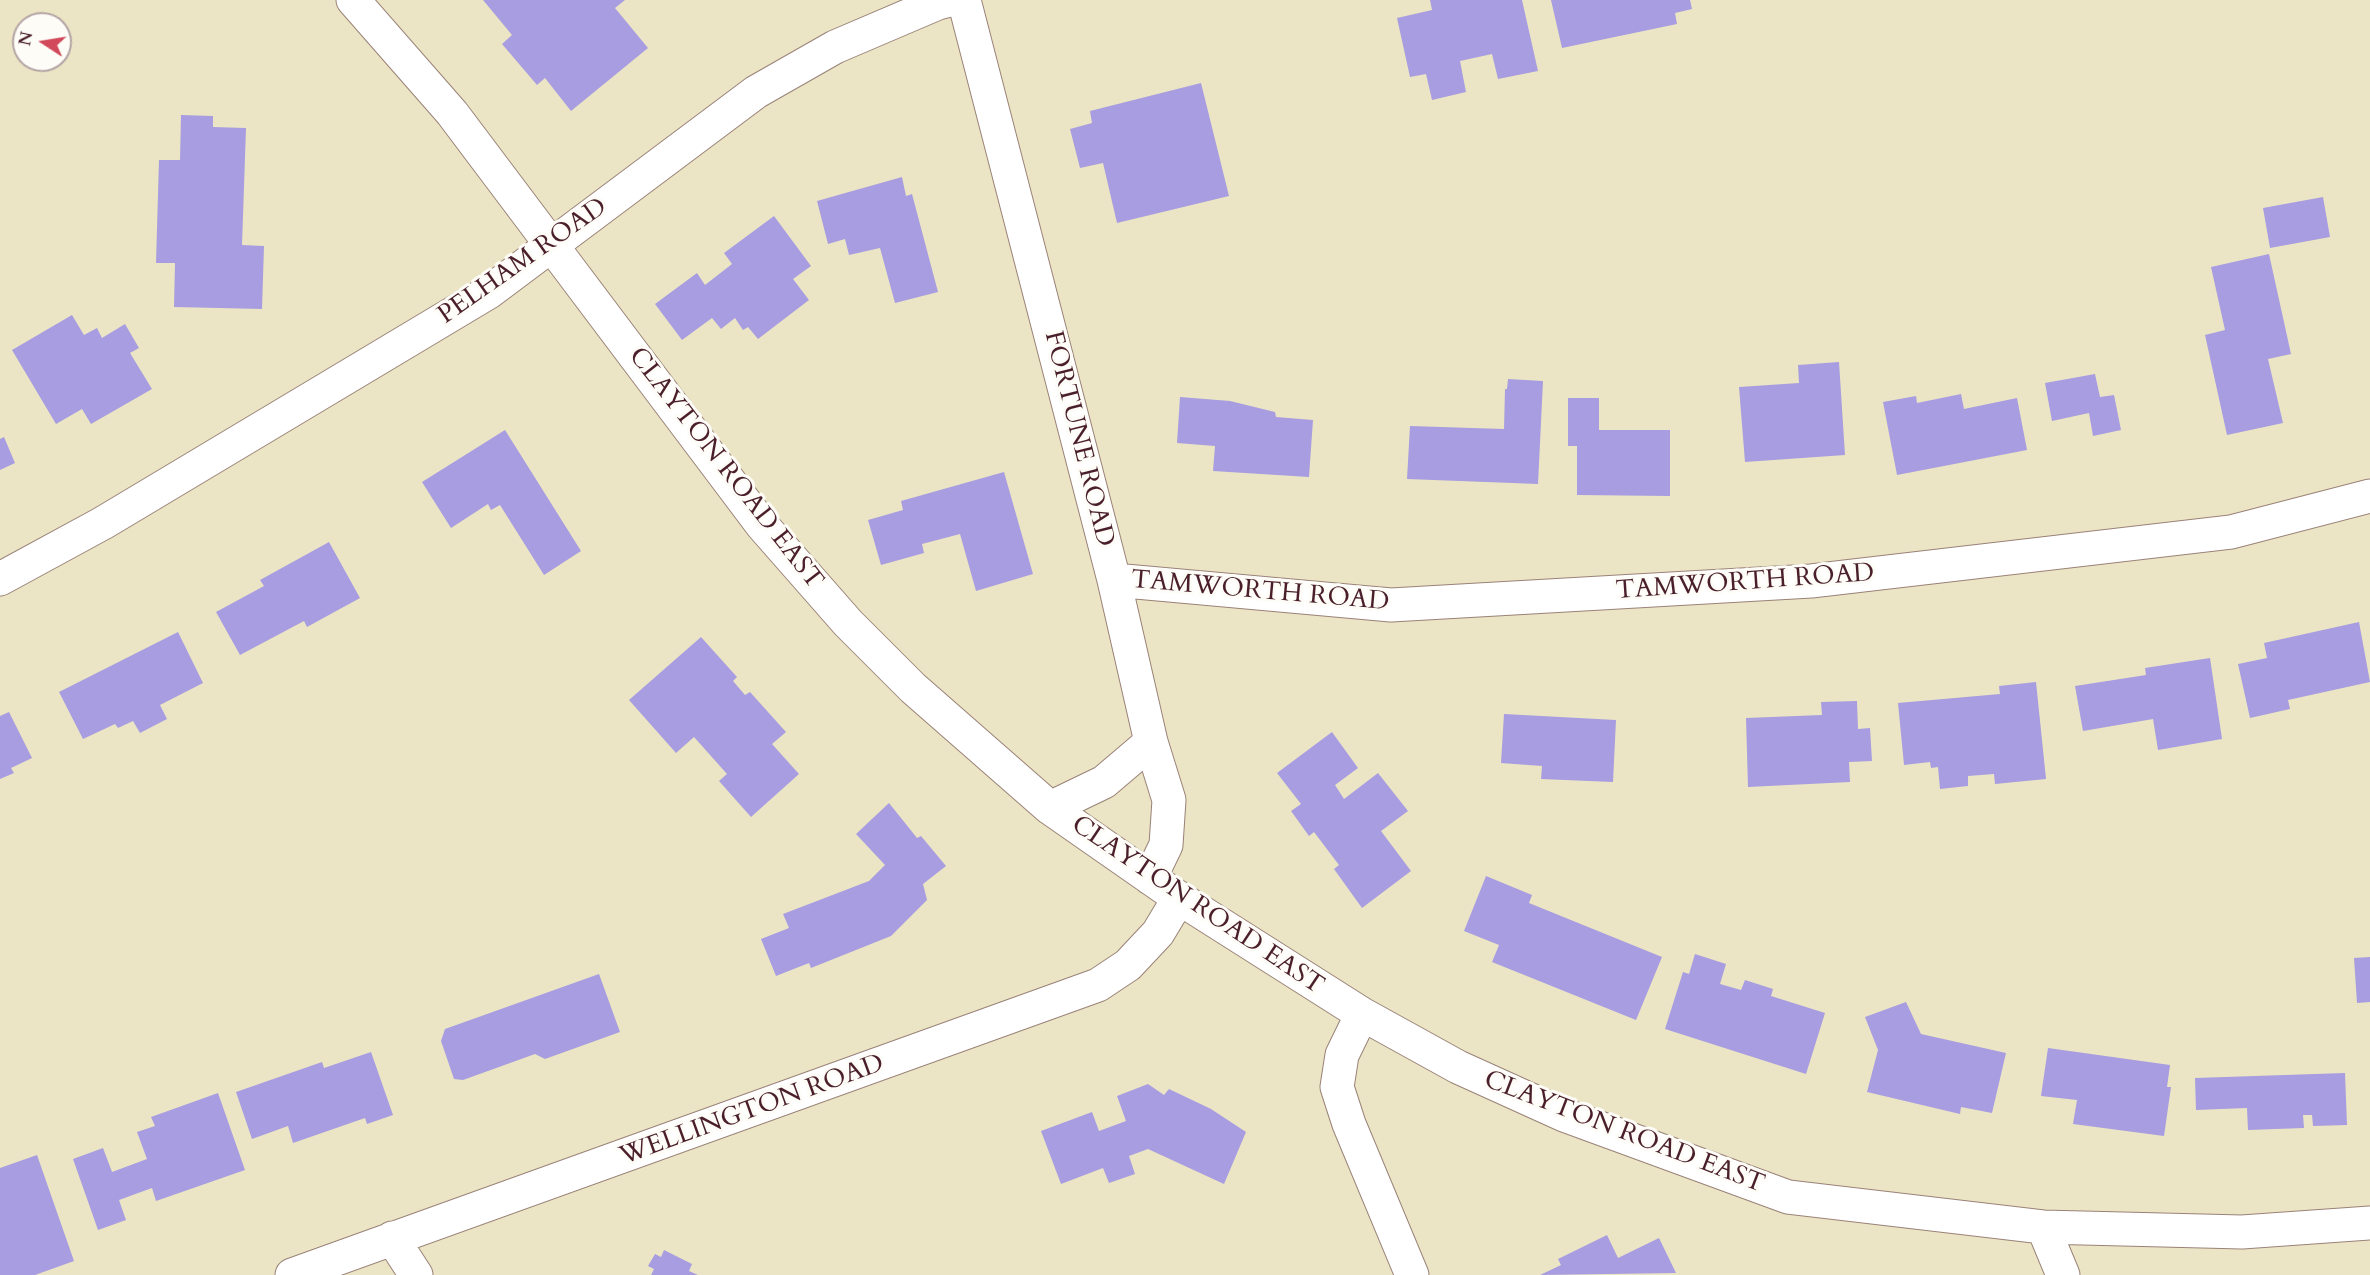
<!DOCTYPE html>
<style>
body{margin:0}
#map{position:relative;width:2370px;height:1275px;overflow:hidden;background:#ebe5c5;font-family:Cardo,serif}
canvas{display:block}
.north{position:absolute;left:12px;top:12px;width:60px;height:60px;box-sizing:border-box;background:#fdfcf7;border:2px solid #b5a4a5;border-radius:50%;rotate:282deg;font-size:16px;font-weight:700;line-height:24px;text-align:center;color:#4a1f2b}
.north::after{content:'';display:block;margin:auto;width:21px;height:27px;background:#d1495b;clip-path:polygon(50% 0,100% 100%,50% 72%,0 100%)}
</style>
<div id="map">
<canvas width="2370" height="1275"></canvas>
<div class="north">N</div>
</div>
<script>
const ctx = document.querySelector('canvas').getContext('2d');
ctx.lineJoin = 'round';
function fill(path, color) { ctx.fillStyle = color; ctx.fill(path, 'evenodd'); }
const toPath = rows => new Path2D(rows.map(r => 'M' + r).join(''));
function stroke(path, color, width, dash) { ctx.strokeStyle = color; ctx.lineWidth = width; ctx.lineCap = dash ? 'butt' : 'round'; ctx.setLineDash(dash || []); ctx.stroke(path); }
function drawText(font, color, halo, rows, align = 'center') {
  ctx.font = font + ' Cardo,serif'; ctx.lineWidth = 6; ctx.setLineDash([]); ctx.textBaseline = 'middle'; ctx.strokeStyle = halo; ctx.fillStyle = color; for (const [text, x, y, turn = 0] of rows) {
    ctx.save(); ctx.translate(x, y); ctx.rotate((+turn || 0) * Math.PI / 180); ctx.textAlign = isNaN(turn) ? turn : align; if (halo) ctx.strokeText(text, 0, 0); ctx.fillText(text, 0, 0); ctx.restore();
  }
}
fill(toPath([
 [483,0,625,0,615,8,648,48,571,111,545,78,537,85,502,44,512,35],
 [1430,0,1522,0,1538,71,1498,79,1492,54,1460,61,1466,92,1432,100,1426,74,1410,77,1397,18,1432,10],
 [1551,0,1690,0,1692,9,1675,13,1677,24,1562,48],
 [1201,83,1229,196,1117,223,1103,163,1080,168,1070,129,1092,123,1090,111],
 [181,115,213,116,213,127,246,128,242,245,264,246,262,309,174,307,175,263,156,263,159,160,180,160],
 [902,177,906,196,912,194,938,292,895,303,880,248,849,255,845,239,828,244,817,201],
 [2323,197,2330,237,2270,248,2263,208],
 [774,216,811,266,793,279,809,300,758,339,748,327,743,330,735,318,721,329,712,318,682,340,655,304,697,273,705,285,732,264,724,253],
 [2269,254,2291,354,2268,359,2283,423,2227,435,2205,335,2225,330,2211,267],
 [72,315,84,335,97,328,102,338,125,324,139,348,130,353,152,389,91,424,82,409,56,424,12,350],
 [1839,362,1845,455,1745,462,1739,387,1799,383,1798,365],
 [2095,374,2100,397,2114,395,2121,430,2093,436,2089,413,2052,421,2045,383],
 [1508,379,1543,381,1538,484,1407,479,1410,426,1504,429,1505,389,1507,389],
 [1961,394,1964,409,2017,398,2027,450,1897,475,1883,402,1916,396,1917,403],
 [1180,397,1230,401,1275,412,1276,417,1313,420,1309,477,1213,471,1215,446,1177,443],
 [1568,398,1599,398,1599,430,1670,430,1670,496,1577,495,1577,446,1568,446],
 [505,430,581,551,544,575,500,505,491,510,488,504,451,528,422,482],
 [4,437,15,463,0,470,0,439],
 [1004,472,1033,574,976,591,960,534,922,544,924,553,881,565,868,520,903,510,901,501],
 [329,542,360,598,307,627,304,621,240,655,216,612,264,586,260,580],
 [2359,622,2370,682,2288,700,2290,709,2250,718,2238,664,2267,658,2264,643],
 [178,632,203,683,160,705,167,719,140,733,133,721,118,728,115,724,83,739,59,692],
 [701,637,737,677,733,681,745,695,750,692,786,732,772,744,799,774,751,817,719,781,727,774,694,737,676,753,629,700],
 [2210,658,2222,739,2158,750,2153,719,2083,731,2075,686,2146,675,2145,668],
 [2036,682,2046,779,1995,784,1994,774,1968,776,1968,786,1940,789,1938,767,1931,768,1930,762,1904,765,1898,703,2000,694,1999,686],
 [1857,701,1858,729,1870,728,1872,761,1849,762,1850,782,1748,787,1746,718,1822,715,1821,702],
 [9,712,32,758,11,768,14,773,0,779,0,716],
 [1504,714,1616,720,1613,782,1541,779,1542,766,1501,763],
 [1332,732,1358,768,1335,785,1344,799,1378,773,1408,811,1381,831,1411,871,1362,908,1334,869,1339,865,1314,832,1309,836,1291,811,1301,804,1277,773],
 [889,803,917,838,921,836,946,866,923,884,927,900,891,936,811,968,809,963,776,976,761,939,789,928,783,914,869,881,885,865,856,834],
 [1486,876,1532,895,1529,903,1662,957,1636,1020,1492,962,1499,945,1464,931],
 [1695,954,1726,964,1720,984,1741,990,1745,980,1773,989,1771,996,1825,1013,1806,1074,1665,1029,1683,972,1689,974],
 [2370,957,2370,1002,2357,1003,2354,958],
 [599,974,620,1032,545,1059,535,1054,463,1080,454,1079,441,1041,445,1029],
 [1906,1002,1921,1034,2006,1053,1992,1113,1961,1107,1960,1114,1867,1092,1878,1050,1865,1017],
 [2048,1048,2170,1065,2167,1087,2171,1087,2164,1136,2073,1124,2077,1100,2041,1096],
 [371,1052,393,1115,367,1124,365,1118,293,1143,288,1126,252,1139,236,1092,322,1062,324,1068],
 [2345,1073,2347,1125,2313,1126,2312,1115,2303,1115,2304,1128,2248,1130,2247,1108,2196,1110,2195,1078],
 [1148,1084,1164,1095,1169,1089,1211,1109,1246,1132,1224,1184,1148,1149,1129,1156,1135,1174,1109,1183,1103,1168,1061,1184,1041,1131,1092,1112,1099,1131,1126,1121,1117,1096],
 [218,1093,245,1170,156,1201,152,1188,119,1200,126,1220,98,1230,73,1159,103,1148,112,1172,147,1159,137,1132,155,1126,151,1117],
 [37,1155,74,1261,35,1275,0,1275,0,1168],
 [1607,1235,1618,1258,1659,1238,1676,1273,1540,1275,1561,1265,1558,1259],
 [664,1250,692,1264,689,1271,698,1275,651,1275,654,1269,648,1266,655,1254,661,1257]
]), '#a79de0');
const minor = toPath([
 [353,0,452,113,762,525,848,623,913,688,1050,808,1179,898,1362,1014,1458,1067,1564,1115,1788,1197,2043,1227,2242,1232,2370,1223],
 [964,0,1114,580,1151,742,1169,800,1166,845,1150,878],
 [0,579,103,523,489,292,756,92,835,47,938,3,950,0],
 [1114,580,1391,605,1811,581,2231,532,2370,496],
 [1050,808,1104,782,1151,742],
 [1362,1014,1342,1055,1337,1087,1349,1124,1412,1275],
 [2043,1227,2063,1275],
 [392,1238,416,1275],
 [292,1275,1098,985,1128,965,1158,933,1179,898]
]);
stroke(minor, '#9a8278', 35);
stroke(minor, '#fff', 33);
drawText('26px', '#4a1f2b', '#fdfcf7', [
 ["PELHAM ROAD",523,262,-35],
 ["FORTUNE ROAD",1078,439,76],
 ["CLAYTON ROAD EAST",725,469,52],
 ["TAMWORTH ROAD",1745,583,-4],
 ["TAMWORTH ROAD",1260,592,5],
 ["CLAYTON ROAD EAST",1197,906,34],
 ["WELLINGTON ROAD",752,1111,-20],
 ["CLAYTON ROAD EAST",1624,1133,21]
]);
</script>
